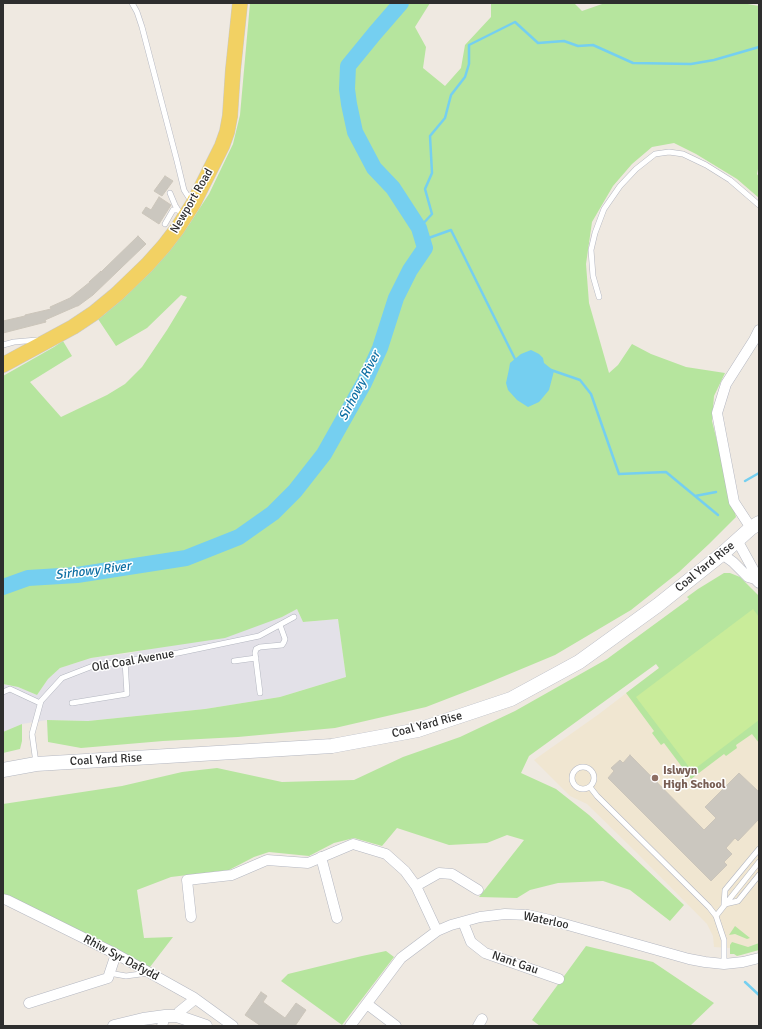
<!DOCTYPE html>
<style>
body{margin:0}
#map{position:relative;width:762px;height:1029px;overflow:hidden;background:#efe9e1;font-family:Signika,sans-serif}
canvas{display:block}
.frame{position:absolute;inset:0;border:4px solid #2e2e2e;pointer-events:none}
</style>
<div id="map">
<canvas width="762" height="1029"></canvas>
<div class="frame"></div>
</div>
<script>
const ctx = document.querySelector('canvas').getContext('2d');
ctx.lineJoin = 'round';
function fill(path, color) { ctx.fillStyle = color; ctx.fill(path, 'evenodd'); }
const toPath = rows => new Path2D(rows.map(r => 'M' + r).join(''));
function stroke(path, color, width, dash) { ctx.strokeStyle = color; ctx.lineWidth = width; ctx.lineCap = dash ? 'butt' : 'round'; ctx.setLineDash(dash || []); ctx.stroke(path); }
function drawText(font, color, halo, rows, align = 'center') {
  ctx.font = font + ' Signika,sans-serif'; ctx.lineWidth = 3; ctx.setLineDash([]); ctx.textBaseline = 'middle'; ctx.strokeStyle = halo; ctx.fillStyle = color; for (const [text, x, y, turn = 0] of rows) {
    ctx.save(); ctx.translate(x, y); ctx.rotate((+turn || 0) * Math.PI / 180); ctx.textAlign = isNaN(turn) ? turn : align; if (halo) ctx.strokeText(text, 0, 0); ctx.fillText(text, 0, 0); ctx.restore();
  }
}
fill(toPath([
 [297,609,303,622,338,619,346,677,280,697,205,709,88,721,47,720,22,724,3,732,3,684,18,687,37,695,48,679,60,668,91,658,131,653,282,617]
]), '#e3e1e8');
fill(toPath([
 [759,606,759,943,748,947,730,948,714,947,713,936,707,924,636,852,587,804,570,796,534,760,599,714,659,668,656,664]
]), '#f0e6d1');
fill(toPath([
 [250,3,430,3,415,27,426,47,423,68,445,86,461,68,465,45,491,17,491,3,574,3,582,11,605,3,742,3,759,6,759,164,757,174,759,177,759,198,737,179,696,154,674,143,652,147,632,164,613,186,592,222,586,264,589,303,609,373,618,365,632,344,651,354,686,367,725,373,714,396,712,421,736,517,709,544,679,572,631,610,555,655,483,685,426,707,335,728,238,737,163,741,81,748,48,742,47,720,88,721,205,709,280,697,346,677,338,619,303,622,297,609,282,617,225,638,91,658,60,668,48,679,37,695,18,687,3,684,3,376,54,347,63,341,72,356,30,382,61,417,107,395,125,384,142,367,167,330,187,297,181,295,147,328,116,346,98,319,106,313,163,257,188,226,209,194,233,144,240,115],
 [724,573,730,573,740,577,759,596,759,743,752,734,736,745,737,748,726,756,724,754,691,779,664,743,661,745,652,733,654,731,626,693,659,668,656,664,529,756,521,773,556,789,589,815,684,905,670,921,630,890,603,881,558,883,530,890,517,898,479,897,524,840,507,835,487,843,449,845,397,828,382,846,354,838,334,843,309,856,269,852,254,857,229,870,171,877,137,890,144,938,173,937,150,967,11,897,3,895,3,804,122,786,182,772,217,768,282,782,354,780,403,757,460,737,515,711,607,659,689,599,687,597,698,589],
 [22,724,22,741,20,749,3,753,3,732],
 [735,926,750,938,747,939,735,934,729,935],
 [732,942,748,947,759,943,759,950,741,955,737,956,734,954,730,954,730,945],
 [586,946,653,962,714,1003,690,1026,540,1026,532,1020],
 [386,951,394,957,342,1025,281,981,288,974,362,956]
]), '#b6e59e');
fill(toPath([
 [753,609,759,617,759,720,692,771,636,697]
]), '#c9ec9a');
fill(toPath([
 [531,350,539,354,543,358,544,363,554,371,549,390,539,402,528,407,517,400,508,390,506,383,509,369,510,363,521,354]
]), '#75cff0');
stroke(toPath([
 [419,228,432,214,425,189,432,173,430,136,445,118,451,95,465,77,469,64,469,45,515,22,538,43,564,41,578,46,593,45,633,63,691,64,714,60,759,47],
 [423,240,451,230,515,359,518,360],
 [551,370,580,380,591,394,619,474,666,472,718,515],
 [745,481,759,473],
 [695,496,716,492],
 [745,982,759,995]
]), '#75cff0', 2.5);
stroke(toPath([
 [3,587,28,578,77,575,186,558,239,537,273,513,295,491,324,454,364,383,380,348,396,298,410,270,425,248,419,228,393,188,374,168,355,132,349,104,347,89,348,66,375,33,401,3]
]), '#75cff0', 16);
const building = toPath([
 [165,176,173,181,162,196,154,191,165,176],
 [159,197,171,205,159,224,142,213,146,207,151,210,159,197],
 [138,236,146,244,93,295,78,306,77,306,45,320,46,322,3,333,3,321,25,316,25,315,51,309,50,307,70,298,90,282,89,282,101,271,101,272,138,236],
 [630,755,704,830,716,818,705,807,739,773,759,792,759,819,738,841,735,838,726,848,732,854,724,862,727,865,711,881,608,778,614,771,611,768,620,760,623,763,630,755],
 [261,992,267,996,263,1002,285,1018,296,1003,306,1010,295,1026,296,1026,261,1026,245,1015,261,992]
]);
fill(building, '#cbc7bf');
stroke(building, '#cbc5ba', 1);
const service = toPath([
 [132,3,137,12,142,27,177,161,184,190,191,201],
 [170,193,175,205,178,210,184,215],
 [165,224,173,210,178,210],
 [599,297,593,276,591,250,595,233,604,209,620,186,636,169,655,154,669,152,683,154,706,165,730,180,759,205],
 [3,345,14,342,37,340],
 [234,661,256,658],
 [3,692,10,689,40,703],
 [260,693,255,653,256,649,260,647,282,645,284,642,285,639,280,625],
 [72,703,127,694,125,661],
 [36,763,32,734,41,701,62,678,93,666,178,653,259,636,294,617],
 '572 778a11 11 0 1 1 22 0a11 11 0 1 1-22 0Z',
 [590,787,597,796,709,907,716,916,724,940,724,964],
 [725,904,738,901,759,875],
 [724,905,725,890,759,849],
 [716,916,759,862],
 [109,973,126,976,148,973]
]);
const minor = toPath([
 [751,528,734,502,717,413,726,384,754,340,759,330],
 [737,540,754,571,755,579],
 [722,554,733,562,748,577,755,579,759,583],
 [321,857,337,918],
 [416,886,439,873,452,874,478,890],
 [3,899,7,900,116,954,193,997,233,1026],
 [191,917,187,880,232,875,267,860,308,863,353,844,386,854,405,871,416,886,437,931],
 [463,922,471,942,485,953,559,979],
 [29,1003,108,978,116,954],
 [367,1004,396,1026],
 [177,1016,179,1012,195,999],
 [162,1026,165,1016],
 [350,1026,401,958,437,931,451,925,480,917,505,914,528,915,550,920,689,959,705,962,724,964,743,962,759,958],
 [478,1026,482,1019]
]);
const tertiary = toPath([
 [114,1026,143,1019,165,1016,177,1016,206,1026]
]);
const secondary = toPath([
 [3,770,36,764,332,746,418,730,511,699,579,662,658,605,722,554,751,528,759,523]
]);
const primary = toPath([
 [3,365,73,327,94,313,117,294,147,265,164,246,177,229,193,204,222,146,227,132,230,116,233,70,240,3]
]);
stroke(service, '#b4b7c1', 6);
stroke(minor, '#b4b7c1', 11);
stroke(tertiary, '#b4b7c1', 13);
stroke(secondary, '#b4b7c1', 15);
stroke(primary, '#c9c9c9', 16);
stroke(service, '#fff', 5);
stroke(minor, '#fff', 10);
stroke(tertiary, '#fff', 12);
stroke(secondary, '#fff', 14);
stroke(primary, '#f2d163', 15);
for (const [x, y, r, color] of [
 [655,778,4,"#8d6e63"]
]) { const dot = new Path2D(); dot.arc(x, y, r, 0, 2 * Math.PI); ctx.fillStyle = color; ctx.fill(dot); stroke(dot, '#fff', 1.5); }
drawText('12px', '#2e2e2e', '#fff', [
 ["Newport Road",192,201,-60],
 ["Coal Yard Rise",705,567,-39],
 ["Old Coal Avenue",133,661,-10],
 ["Coal Yard Rise",427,725,-15],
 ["Coal Yard Rise",106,760,-3],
 ["Waterloo",546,921,12],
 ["Rhiw Syr Dafydd",121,958,28],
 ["Nant Gau",515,963,19]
]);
drawText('bold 12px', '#785e54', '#fff', [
 ["Islwyn",663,771],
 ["High School",663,785]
], 'left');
drawText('italic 13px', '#0d6fa3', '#fff', [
 ["Sirhowy River",360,386,-63],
 ["Sirhowy River",93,571,-7]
]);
</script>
